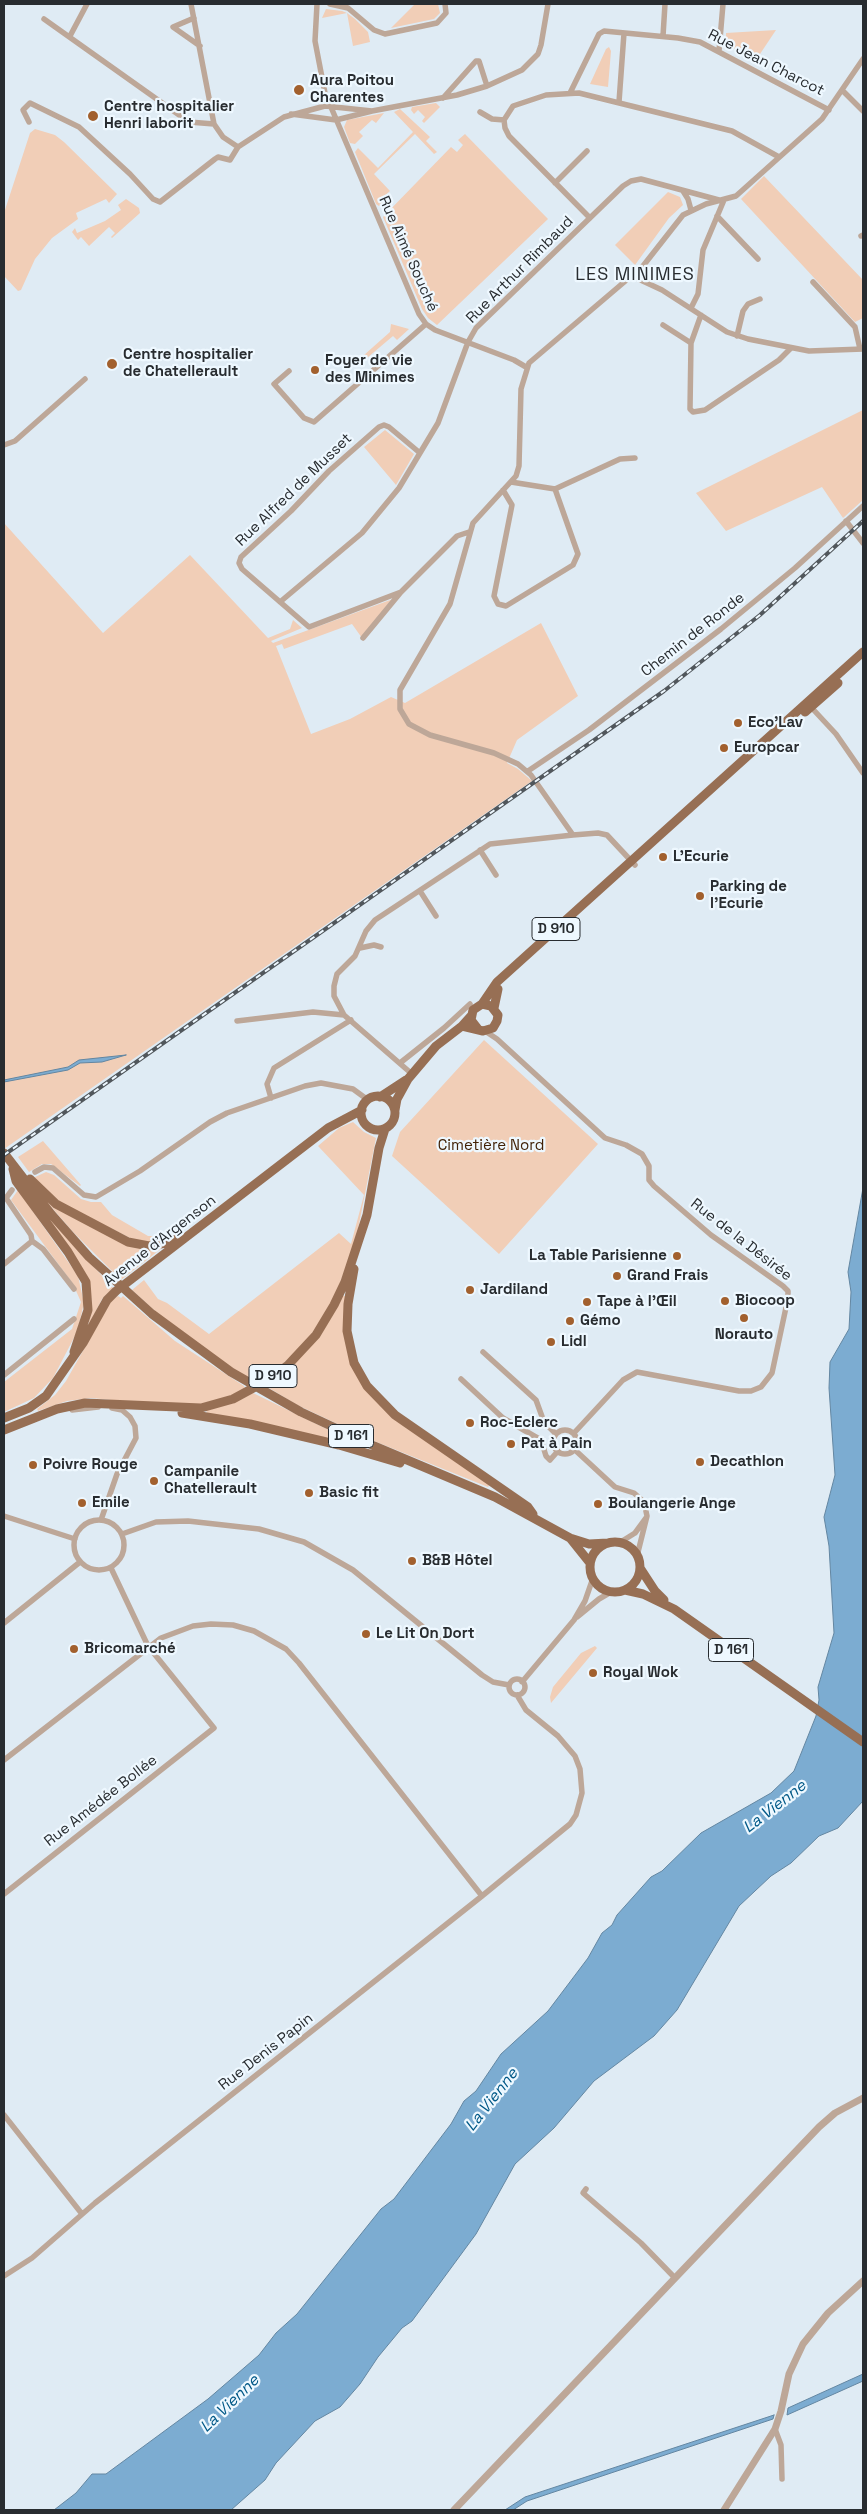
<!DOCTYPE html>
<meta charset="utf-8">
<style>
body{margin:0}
#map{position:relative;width:867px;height:2514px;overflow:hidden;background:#dfebf4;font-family:"Space Grotesk",sans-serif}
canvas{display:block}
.frame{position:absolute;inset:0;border:5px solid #282c30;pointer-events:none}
</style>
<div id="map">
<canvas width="867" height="2514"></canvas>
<div class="frame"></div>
</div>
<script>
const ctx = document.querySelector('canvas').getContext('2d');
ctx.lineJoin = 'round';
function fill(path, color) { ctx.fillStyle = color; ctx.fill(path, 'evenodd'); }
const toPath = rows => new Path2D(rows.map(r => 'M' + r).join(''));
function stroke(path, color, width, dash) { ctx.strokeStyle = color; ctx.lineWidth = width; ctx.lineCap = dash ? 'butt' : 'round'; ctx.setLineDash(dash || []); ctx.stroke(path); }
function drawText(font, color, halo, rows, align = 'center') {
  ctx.font = font + ' "Space Grotesk",sans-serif'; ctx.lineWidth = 4.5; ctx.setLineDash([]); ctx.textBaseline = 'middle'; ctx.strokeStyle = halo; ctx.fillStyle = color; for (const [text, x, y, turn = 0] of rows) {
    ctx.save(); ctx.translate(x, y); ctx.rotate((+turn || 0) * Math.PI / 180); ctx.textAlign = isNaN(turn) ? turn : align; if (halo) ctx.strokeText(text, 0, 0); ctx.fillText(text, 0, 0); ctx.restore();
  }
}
fill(toPath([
 [415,4,438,4,440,13,434,19,391,28],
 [326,9,342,11,347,13,355,19,368,32,370,42,353,46,347,13,322,18],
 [776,30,756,60,726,44,726,33],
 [609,47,611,51,608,87,590,84,606,49],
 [436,103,440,107,424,123,422,121,425,117,418,110,414,114,411,110,412,107],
 [400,109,430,137,426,141,437,152,434,154,415,134,374,174,390,191,383,197,387,201,379,206,376,204,355,152,358,148,378,168,413,132,394,112],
 [384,113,376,123,372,120,359,132,363,136,355,144,350,143,344,127,347,120],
 [35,129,55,135,64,142,117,194,109,203,106,199,76,213,78,219,52,238,35,259,21,290,18,291,4,276,4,213,30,133],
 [465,134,548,219,437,325,428,318,422,309,383,217,451,147,457,152,463,145,458,140],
 [764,176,863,280,863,318,855,322,741,199],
 [668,192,680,197,683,205,669,218,635,265,615,245],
 [126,199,139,208,140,213,112,238,111,237,115,233,109,227,89,246,81,237,78,240,72,232,75,228,77,233,105,221,121,210,118,205],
 [391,324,409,329,397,340,393,336,367,358,364,355,390,332],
 [863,410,863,500,843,518,822,487,726,531,696,493],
 [385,430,414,454,396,485,364,447],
 [4,523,103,633,190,555,268,638,290,629,293,620,302,628,271,641,273,643,393,599,362,638,352,624,284,649,282,644,276,646,311,734,350,719,391,697,405,703,541,623,578,696,517,740,507,763,518,769,532,781,4,1149],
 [484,1040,598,1144,499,1254,392,1156,400,1132],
 [353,1122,364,1132,376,1138,356,1239,333,1303,302,1348,260,1382,253,1381,212,1355,157,1313,132,1290,144,1280,158,1299,167,1303,209,1334,339,1233,351,1244,364,1195,318,1146,339,1128],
 [43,1141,81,1185,80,1186,51,1164,42,1164,29,1172,18,1157],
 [46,1172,54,1175,81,1199,91,1202,101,1202,112,1215,148,1236,164,1236,182,1226,166,1239,152,1243,136,1241,62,1204,33,1178],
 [18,1190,78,1276,84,1303,77,1332,53,1378,34,1398,4,1412,4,1382,72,1329,81,1302,73,1284,11,1200],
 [39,1193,107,1234,162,1248,121,1280,73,1232],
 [31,1197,113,1288,102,1299,87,1329,92,1309,90,1284],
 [342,1295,347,1297,344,1325,366,1388,490,1484,488,1487,374,1441,297,1405,264,1385,281,1374],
 [118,1296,121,1298,123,1296,175,1341,244,1386,245,1389,238,1394,197,1405,174,1406,91,1398,67,1401,38,1411,37,1409,55,1395,66,1381,111,1301],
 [251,1392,331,1431,327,1439,208,1414,205,1409],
 [595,1646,597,1648,551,1703,550,1697,553,1687,581,1653]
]), '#f1ceb7');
const water = toPath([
 [126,1055,102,1062,80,1063,68,1070,4,1082,4,1080,68,1067,79,1060,126,1055],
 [863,1188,863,1801,838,1828,819,1836,791,1863,771,1876,739,1906,677,2010,654,2036,594,2081,554,2128,515,2164,476,2234,412,2321,402,2328,378,2357,360,2384,340,2407,315,2421,276,2463,265,2480,231,2510,54,2510,76,2493,92,2474,106,2474,208,2399,259,2355,276,2333,297,2314,381,2209,394,2199,451,2124,464,2101,476,2091,501,2054,548,2011,588,1958,602,1933,612,1925,617,1915,651,1877,662,1871,701,1833,771,1793,794,1771,816,1716,819,1700,818,1687,834,1633,829,1546,824,1517,835,1475,829,1388,830,1362,849,1329,851,1292,848,1272,863,1188],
 [863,2374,863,2381,787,2415,788,2408,863,2374],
 [774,2415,773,2419,527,2501,513,2510,505,2510,525,2497,774,2415]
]);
fill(water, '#7cacd1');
stroke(water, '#6386a1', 1);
stroke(toPath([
 [191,4,214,124],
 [317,4,315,41,325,93,419,314,426,324,435,330,514,360,526,367],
 [330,4,348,8,374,30,385,34,437,23,446,13,445,4],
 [194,18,173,27,200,46],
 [44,19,189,122,214,124,223,137,238,147],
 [70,36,87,4],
 [663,36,665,4],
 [719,51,723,4],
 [843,91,863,111],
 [570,93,599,34,604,31,678,38,700,42,829,110],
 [443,98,476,61,479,61,487,86],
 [619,102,624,33],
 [480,112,492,119,504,120],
 [291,114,336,120,372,111,457,95,487,86,522,70,538,54,541,45,548,4],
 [29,122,23,110,30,103,79,127,130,174,153,199,160,202,215,159,218,157,230,160,238,147,284,117,325,106,372,111],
 [555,183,587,151],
 [683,191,688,199,691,210],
 [717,216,758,259],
 [590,218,509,136,505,128,504,120,513,106,546,95,579,93,732,131,779,157],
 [861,236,863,235],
 [632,276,662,290,727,332,748,339,809,351,863,349],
 [813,282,855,327,860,349],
 [691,308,698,294,703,250,724,200],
 [701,315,691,343,690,409,693,412,705,410,779,360,791,348],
 [663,325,691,343],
 [737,336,743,311,748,304,760,299],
 [289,371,274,384,304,418,314,422,426,324],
 [4,445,15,441,85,379],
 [420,453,389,427,384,425,379,427,329,471,291,511,241,557,239,563,242,569,309,627,401,592,457,536,469,532],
 [511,482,555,489],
 [503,490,512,505,494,596,498,604,506,606,573,565,578,554,555,489,620,459,635,458],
 [846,521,863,543],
 [280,602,362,533,399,488,438,423,468,342,476,328,623,186,631,181,641,179,719,200],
 [363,638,401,592],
 [810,706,836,734,863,773],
 [528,771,589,730,721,629,795,568,863,506],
 [480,850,496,875],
 [635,865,607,835,598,833,573,835,531,775,518,764,494,753,430,735,409,724,400,709,400,690,450,604,473,523,516,476,519,466,521,389,529,363,643,266,683,215,706,204,736,196,822,119,863,59],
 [420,891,436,916],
 [360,948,374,945,381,947],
 [344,1015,334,996,334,986,337,974,355,956,366,931,375,920,490,844,573,835],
 [237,1021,313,1012,344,1015,412,1074],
 [485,1031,497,1039,605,1138,626,1145,642,1154,649,1166,649,1180,654,1186,711,1235,783,1286,788,1291,788,1298,772,1373,761,1387,751,1391,739,1391,637,1372,623,1380,574,1433],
 [400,1063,444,1028,470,1004],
 [271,1098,267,1084,274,1068,351,1020],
 [35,1172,44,1167,53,1168,84,1195,96,1197,140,1171,210,1122,227,1113,305,1086,321,1083,353,1089,368,1100],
 [32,1241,43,1249,74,1289],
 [4,1264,32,1241,31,1235,6,1198,12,1190],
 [483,1352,536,1400,544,1422,556,1434],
 [4,1375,74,1319],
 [461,1379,503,1418,541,1440,546,1456,550,1460,558,1451],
 [72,1410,98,1407],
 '553 1442a12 12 0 1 1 24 0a12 12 0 1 1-24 0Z',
 [575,1450,615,1487,634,1493,644,1502,647,1516,637,1556],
 [4,1516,75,1539],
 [101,1520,117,1474,136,1438,135,1426,130,1417,122,1410,112,1408],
 '74 1545a25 25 0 1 1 50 0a25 25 0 1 1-50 0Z',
 [122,1534,156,1522,188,1521,259,1529,304,1542,353,1570,482,1675,493,1682,509,1685],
 [619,1543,635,1533,646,1518],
 [577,1617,599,1599,611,1592],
 [4,1623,80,1562],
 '509 1687a8 8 0 1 1 16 0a8 8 0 1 1-16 0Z',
 [522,1682,574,1620,585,1601,593,1578],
 [4,1760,161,1638,193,1626,211,1624,233,1625,254,1631,286,1649,299,1663,482,1896],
 [4,1894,214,1728,148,1646,111,1568],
 [4,2115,82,2214],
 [586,2189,583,2193,641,2243,675,2278],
 [4,2276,32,2258,95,2203,482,1896,570,1824,576,1815,582,1793,580,1769,575,1756,558,1736,526,1710,517,1695],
 [775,2429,781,2445,782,2479]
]), '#bda798', 5.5);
stroke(toPath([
 [454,2510,819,2127,835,2113,863,2098],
 [724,2510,775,2429,781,2411,789,2374,803,2344,828,2313,863,2281]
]), '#bda798', 7);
stroke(toPath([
 [805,712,838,683],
 [482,1004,497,982,863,652],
 [494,1008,498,989],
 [462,1026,483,1031,493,1028,497,1021,498,1015,491,1006,482,1004,473,1010,471,1020,478,1029],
 '361 1113a17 17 0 1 1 34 0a17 17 0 1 1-34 0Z',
 [380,1097,406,1080],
 [395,1110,397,1099,408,1079,436,1046,462,1026,471,1016],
 [4,1153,51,1214,89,1257,152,1314,231,1372,301,1412,374,1446,495,1497,570,1538,589,1544,608,1543],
 [13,1169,16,1181,68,1252,86,1282,88,1310,74,1352],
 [30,1179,56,1204,128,1242,149,1246,166,1243,180,1236],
 [354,1269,348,1304,347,1331,354,1363,367,1386,395,1415,528,1507,533,1514],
 [182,1413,250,1424,339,1445,400,1463],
 [4,1418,29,1408,46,1396,83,1343,107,1300,116,1291,328,1128,362,1110],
 [4,1430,57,1409,85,1403,201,1408,233,1399,268,1380,288,1365,316,1335,334,1305,345,1282,367,1215,379,1148,385,1129],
 [570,1538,590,1563],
 '590 1567a25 25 0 1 1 50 0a25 25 0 1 1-50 0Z',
 [640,1568,655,1591,664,1600],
 [625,1590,643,1594,674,1609,863,1742]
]), '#976f54', 9);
const rail = toPath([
 [4,1155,664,691,760,615,863,521]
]);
stroke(rail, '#51575c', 4);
stroke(rail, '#eef8ff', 2, [5.5]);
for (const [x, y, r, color] of [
 [299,90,6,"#a2602e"],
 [93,116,6,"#a2602e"],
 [112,364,6,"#a2602e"],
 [315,370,5,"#a2602e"],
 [738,723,5,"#a2602e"],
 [724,748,5,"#a2602e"],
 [663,857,5,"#a2602e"],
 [700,896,5,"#a2602e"],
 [677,1256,5,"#a2602e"],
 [617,1276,5,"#a2602e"],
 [470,1290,5,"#a2602e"],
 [725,1301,5,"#a2602e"],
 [587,1302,5,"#a2602e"],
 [744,1318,5,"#a2602e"],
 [570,1321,5,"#a2602e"],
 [551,1342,5,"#a2602e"],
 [470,1423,5,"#a2602e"],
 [511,1444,5,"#a2602e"],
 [700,1462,5,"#a2602e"],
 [33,1465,5,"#a2602e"],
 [154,1481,5,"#a2602e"],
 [309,1493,5,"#a2602e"],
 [82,1503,5,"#a2602e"],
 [598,1504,5,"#a2602e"],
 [412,1561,5,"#a2602e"],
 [366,1634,5,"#a2602e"],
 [74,1649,5,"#a2602e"],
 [593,1673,5,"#a2602e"]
]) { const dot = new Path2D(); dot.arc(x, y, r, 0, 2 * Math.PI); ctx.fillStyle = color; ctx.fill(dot); stroke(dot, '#eef8ff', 2); }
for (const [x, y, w] of [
 [556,929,48],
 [273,1376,48],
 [351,1436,45],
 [731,1650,45]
]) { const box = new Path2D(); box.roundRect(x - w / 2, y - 11.5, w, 23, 4); ctx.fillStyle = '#eef8ff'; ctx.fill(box); stroke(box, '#282c30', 1); }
drawText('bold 14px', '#282c30', null, [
 ["D 910",556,929],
 ["D 910",273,1376],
 ["D 161",351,1436],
 ["D 161",731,1650]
]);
drawText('15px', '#282c30', '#eef8ff', [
 ["Rue Jean Charcot",766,63,27],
 ["Rue Aimé Souché",408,254,66],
 ["Rue Arthur Rimbaud",520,270,-45],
 ["Rue Alfred de Musset",294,490,-44],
 ["Chemin de Ronde",693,635,-38],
 ["Rue de la Désirée",741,1240,38],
 ["Avenue d'Argenson",160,1241,-38],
 ["Rue Amédée Bollée",101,1801,-38],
 ["Rue Denis Papin",266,2052,-38]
]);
drawText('bold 15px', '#282c30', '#eef8ff', [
 ["Aura Poitou",310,81],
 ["Charentes",310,98],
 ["Centre hospitalier",104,107],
 ["Henri laborit",104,124],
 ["Centre hospitalier",123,355],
 ["de Chatellerault",123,372],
 ["Foyer de vie",325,361],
 ["des Minimes",325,378],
 ["Eco'Lav",748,723],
 ["Europcar",734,748],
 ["L'Ecurie",673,857],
 ["Parking de",710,887],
 ["l'Ecurie",710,904],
 ["La Table Parisienne",667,1256,"right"],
 ["Grand Frais",627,1276],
 ["Jardiland",480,1290],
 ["Biocoop",735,1301],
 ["Tape à l'Œil",597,1302],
 ["Gémo",580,1321],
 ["Norauto",744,1335,"center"],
 ["Lidl",561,1342],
 ["Roc-Eclerc",480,1423],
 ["Pat à Pain",521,1444],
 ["Decathlon",710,1462],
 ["Poivre Rouge",43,1465],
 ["Campanile",164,1472],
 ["Chatellerault",164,1489],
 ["Basic fit",319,1493],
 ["Emile",92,1503],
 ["Boulangerie Ange",608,1504],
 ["B&B Hôtel",422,1561],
 ["Le Lit On Dort",376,1634],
 ["Bricomarché",84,1649],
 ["Royal Wok",603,1673]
], 'left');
drawText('15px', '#412106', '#eef8ff', [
 ["Cimetière Nord",491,1146]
]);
drawText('italic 16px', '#015887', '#eef8ff', [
 ["La Vienne",775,1807,-38],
 ["La Vienne",492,2100,-52],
 ["La Vienne",230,2404,-44]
]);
ctx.letterSpacing = '1px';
drawText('18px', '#282c30', '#eef8ff', [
 ["LES MINIMES",635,275]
]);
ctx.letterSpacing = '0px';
</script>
